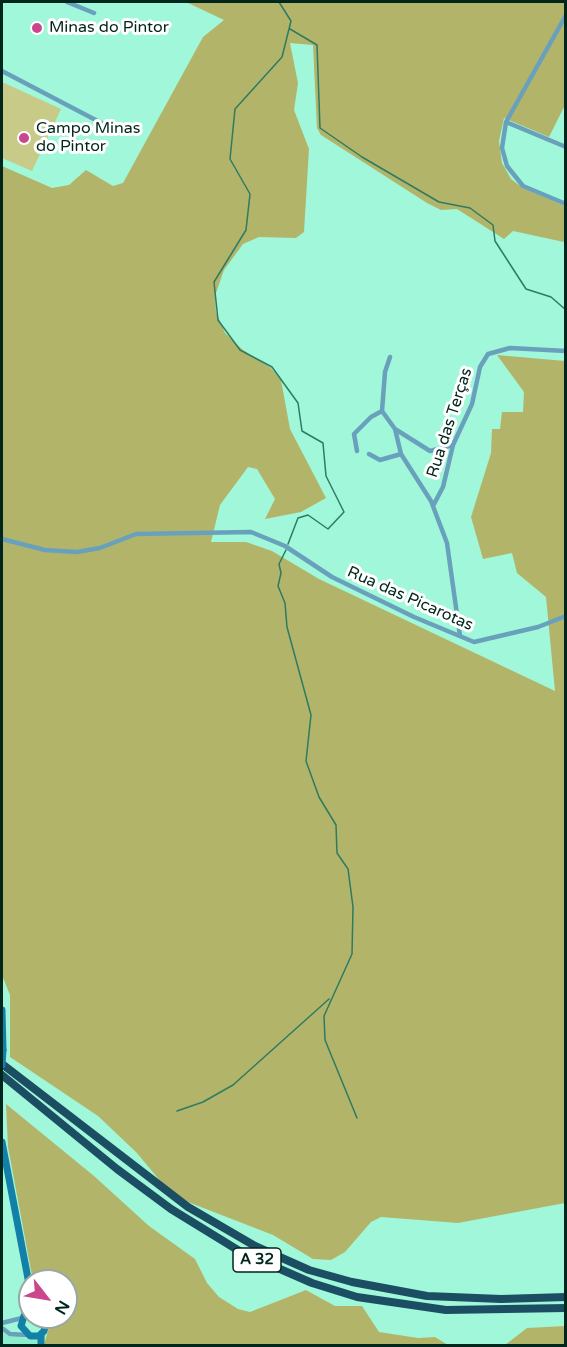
<!DOCTYPE html>
<meta charset="utf-8">
<style>
body{margin:0}
#map{position:relative;width:567px;height:1347px;overflow:hidden;background:#a1f7d9;font-family:"Varela Round",sans-serif}
canvas{display:block}
.frame{position:absolute;inset:0;border:3px solid #01261c;pointer-events:none}
.north{position:absolute;left:18px;top:1269px;width:60px;height:60px;box-sizing:border-box;background:#fff;border:2px solid #99a8a4;border-radius:50%;rotate:121deg;font-size:16px;font-weight:700;line-height:24px;text-align:center;color:#01261c}
.north::after{content:'';display:block;margin:auto;width:21px;height:27px;background:#ca478e;clip-path:polygon(50% 0,100% 100%,50% 72%,0 100%)}
</style>
<div id="map">
<canvas width="567" height="1347"></canvas>
<div class="frame"></div>
<div class="north">N</div>
</div>
<script>
const ctx = document.querySelector('canvas').getContext('2d');
ctx.lineJoin = 'round';
function fill(path, color) { ctx.fillStyle = color; ctx.fill(path, 'evenodd'); }
const toPath = rows => new Path2D(rows.map(r => 'M' + r).join(''));
function stroke(path, color, width, dash) { ctx.strokeStyle = color; ctx.lineWidth = width; ctx.lineCap = dash ? 'butt' : 'round'; ctx.setLineDash(dash || []); ctx.stroke(path); }
function drawText(font, color, halo, rows, align = 'center') {
  ctx.font = font + ' "Varela Round",sans-serif'; ctx.lineWidth = 6; ctx.setLineDash([]); ctx.textBaseline = 'middle'; ctx.strokeStyle = halo; ctx.fillStyle = color; for (const [text, x, y, turn = 0] of rows) {
    ctx.save(); ctx.translate(x, y); ctx.rotate((+turn || 0) * Math.PI / 180); ctx.textAlign = isNaN(turn) ? turn : align; if (halo) ctx.strokeText(text, 0, 0); ctx.fillText(text, 0, 0); ctx.restore();
  }
}
fill(toPath([
 [2,1331,30,1340,39,1339,46,1334,44,1345,2,1345]
]), '#8deecd');
fill(toPath([
 [2,82,61,109,32,171,2,158]
]), '#c8cb88');
fill(toPath([
 [186,2,565,2,565,105,549,137,504,118,499,141,502,163,511,179,523,188,565,206,564,242,513,231,504,239,457,209,441,210,427,203,321,135,317,128,313,45,290,43,298,83,294,110,309,149,304,232,296,238,259,237,243,244,224,270,215,296,216,312,225,333,243,350,271,368,281,380,290,429,326,498,301,512,265,519,275,499,257,469,248,467,220,505,211,542,246,542,272,551,319,579,555,691,546,597,517,573,512,553,483,559,471,517,491,453,492,429,500,429,502,412,523,412,524,392,497,355,565,361,565,1203,458,1223,381,1217,371,1222,345,1252,331,1260,313,1259,273,1235,188,1202,162,1183,136,1152,98,1116,10,1057,10,995,2,975,2,166,52,188,69,185,86,170,113,186,123,183,203,37,224,20],
 [6,1104,94,1176,149,1226,195,1259,207,1283,219,1297,238,1309,250,1312,306,1290,335,1306,362,1306,379,1332,418,1338,435,1337,448,1345,44,1345,49,1327,48,1317,66,1317,66,1281,33,1281,8,1147],
 [565,1326,565,1345,505,1345,527,1328]
]), '#b2b569');
stroke(toPath([
 [279,2,291,21,282,57,235,109,230,159,250,194,246,230,214,282,218,320,240,350,272,367,298,403,302,431,323,443,326,476,344,512,328,529,308,515,298,518,288,544],
 [290,29,317,45,320,128,362,157,439,202,470,208,493,225,495,241,526,289,551,297,566,310],
 [286,550,279,564,281,573,278,586,285,603,287,627,311,715,306,761,319,797,336,825,337,853,348,869,353,907,352,954,324,1016,325,1040,357,1118],
 [177,1111,203,1102,233,1085,329,999]
]), '#2e7a63', 1.5);
stroke(toPath([
 [67,2,94,13],
 [566,15,506,122,502,148,507,166,523,186,566,204],
 [2,71,111,128],
 [506,122,566,147],
 [382,411,395,429,401,454,431,501,447,543,460,636],
 [382,411,385,372,390,357],
 [395,429,430,451,453,445],
 [357,451,354,434,371,417,382,411],
 [369,454,380,460,401,454],
 [433,506,443,487,453,445,472,404,480,367,488,354,510,348,566,351],
 [2,539,45,550,77,552,100,548,136,534,251,532,285,546,332,577,414,617,474,642,538,627,566,616],
 [2,1323,22,1318],
 [2,1328,10,1334,27,1335]
]), '#69a1bd', 4.5);
stroke(toPath([
 [2,1010,3,1050],
 [2,1142,30,1289],
 [30,1312,24,1316,21,1326,30,1336,39,1336,44,1331,46,1323,44,1317],
 [25,1314,30,1298],
 [41,1346,41,1334]
]), '#1380a8', 7);
stroke(toPath([
 [2,1064,188,1207,255,1246,309,1270,352,1282,427,1296,501,1299,566,1297],
 [2,1075,117,1169,171,1209,241,1252,312,1283,357,1297,446,1310,566,1308]
]), '#1c4e63', 8);
stroke(toPath([
 [2,1065,3,1050]
]), '#1380a8', 7);
for (const [x, y, r, color] of [
 [37,28,6,"#ca478e"],
 [24,138,6,"#ca478e"]
]) { const dot = new Path2D(); dot.arc(x, y, r, 0, 2 * Math.PI); ctx.fillStyle = color; ctx.fill(dot); stroke(dot, '#fff', 2); }
for (const [x, y, w] of [
 [257,1260,48]
]) { const box = new Path2D(); box.roundRect(x - w / 2, y - 12, w, 24, 4.5); ctx.fillStyle = '#fff'; ctx.fill(box); stroke(box, '#01261c', 1.5); }
drawText('bold 15px', '#01261c', null, [
 ["A 32",257,1260]
]);
drawText('16px', '#01261c', '#fff', [
 ["Minas do Pintor",49,28],
 ["Campo Minas",36,129],
 ["do Pintor",36,147]
], 'left');
drawText('16px', '#01261c', '#fff', [
 ["Rua das Terças",450,423,-72],
 ["Rua das Picarotas",410,599,24]
]);
</script>
